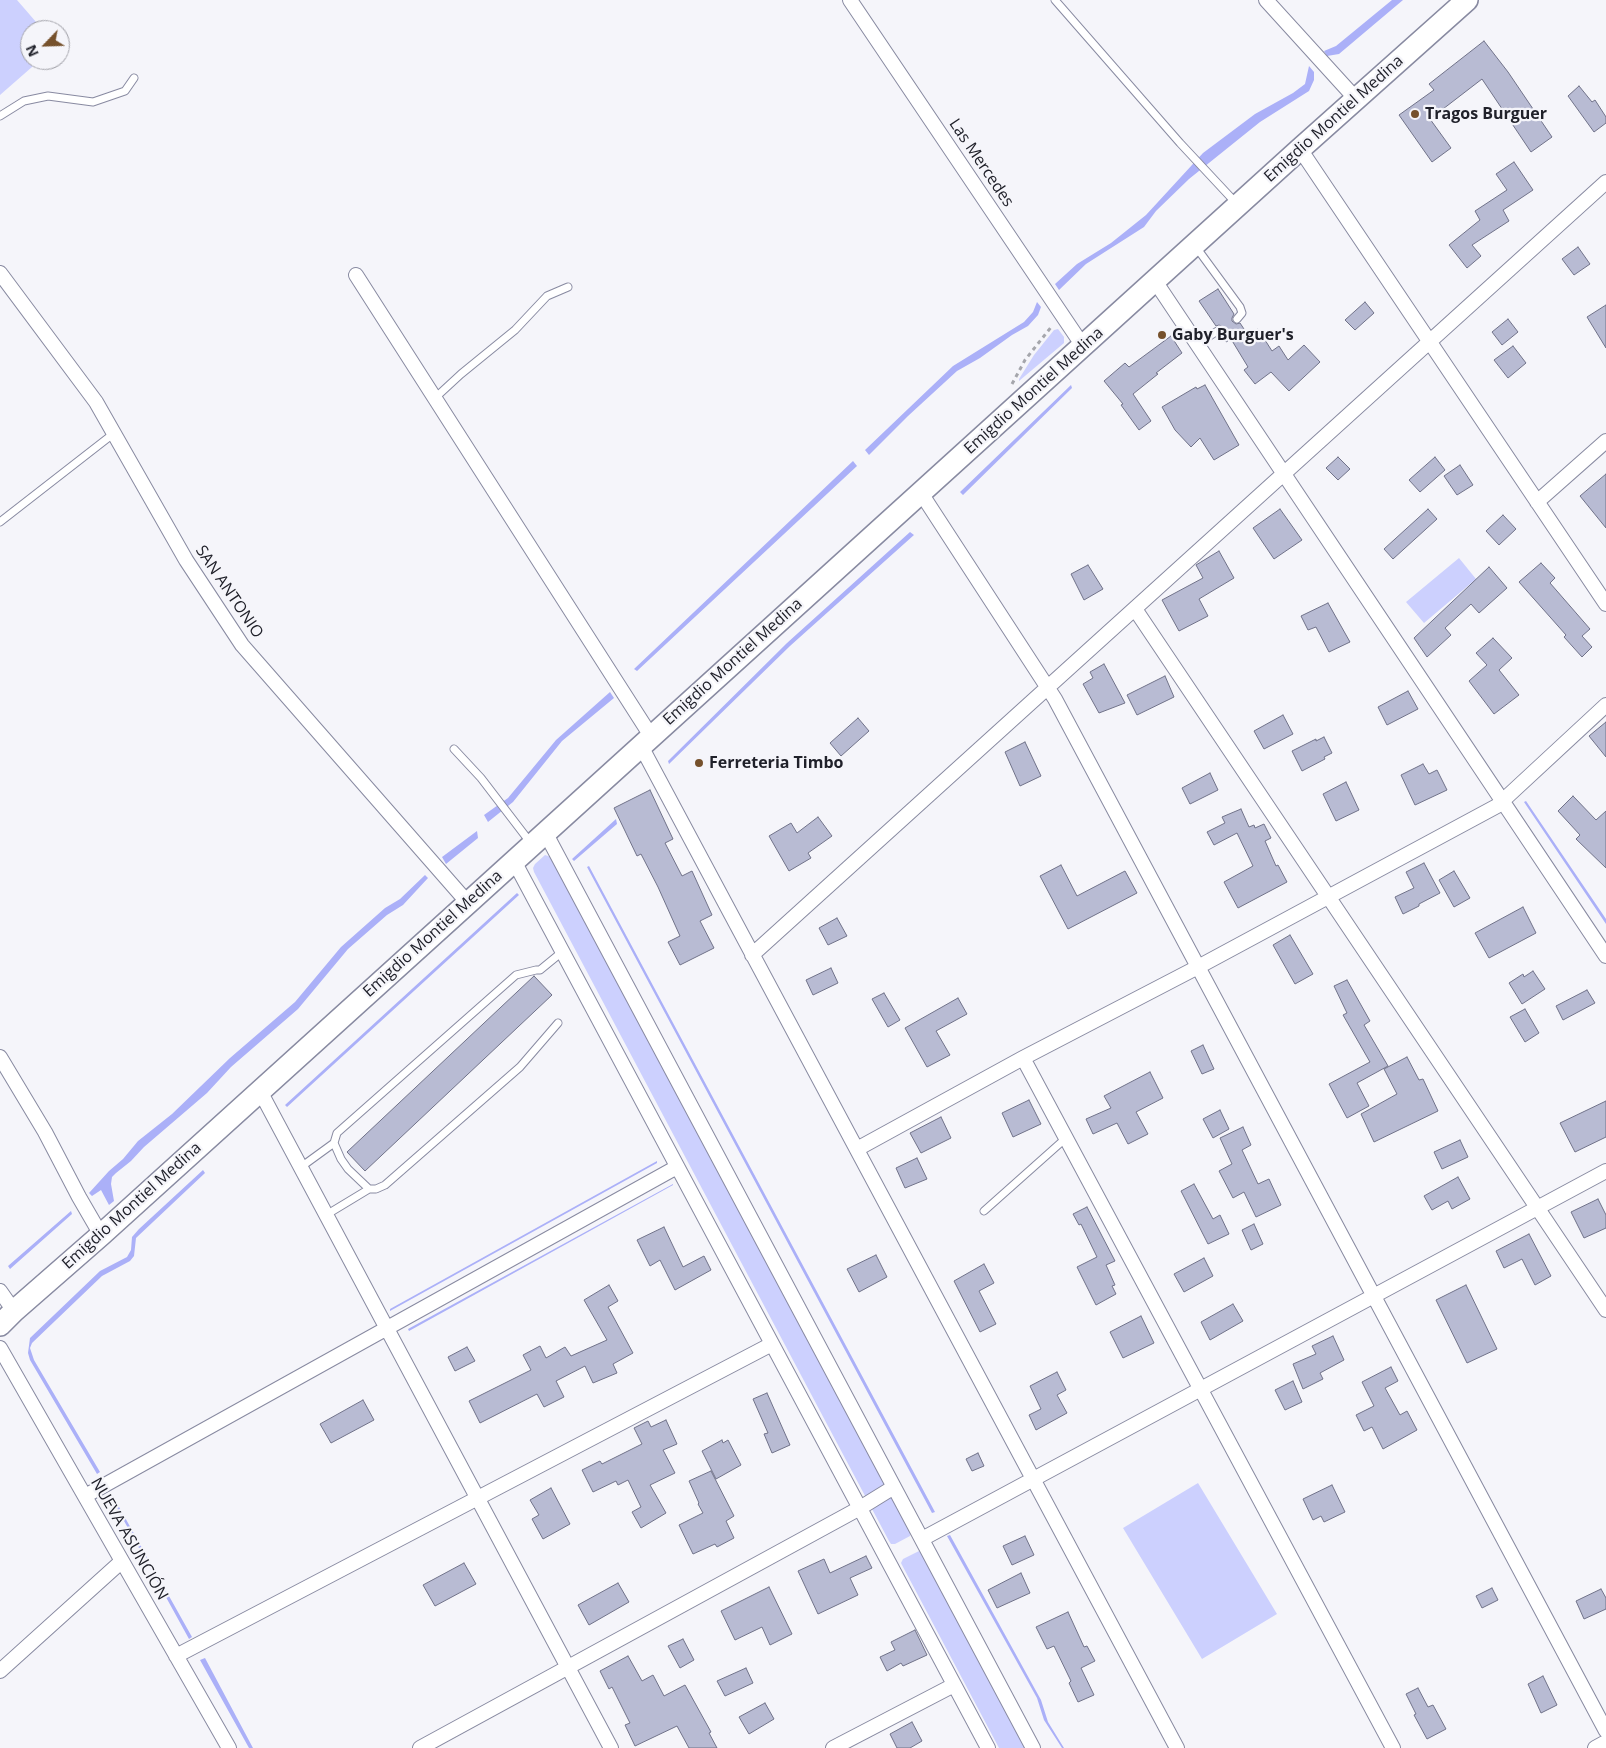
<!DOCTYPE html>
<meta charset="utf-8">
<style>
body{margin:0}
#map{position:relative;width:1606px;height:1748px;overflow:hidden;background:#f5f5fa;font-family:"Open Sans",sans-serif}
canvas{display:block}
.north{position:absolute;left:20px;top:20px;width:50px;height:50px;box-sizing:border-box;background:#f5f5fa;border:1px solid #a0a0a7;border-radius:50%;rotate:246deg;font-size:14px;font-weight:700;line-height:20px;text-align:center;color:#20212a}
.north::after{content:'';display:block;margin:auto;width:18px;height:22px;background:#76512c;clip-path:polygon(50% 0,100% 100%,50% 72%,0 100%)}
</style>
<div id="map">
<canvas width="1606" height="1748"></canvas>
<div class="north">N</div>
</div>
<script>
const ctx = document.querySelector('canvas').getContext('2d');
ctx.lineJoin = 'round';
function fill(path, color) { ctx.fillStyle = color; ctx.fill(path, 'evenodd'); }
const toPath = rows => new Path2D(rows.map(r => 'M' + r).join(''));
function stroke(path, color, width, dash) { ctx.strokeStyle = color; ctx.lineWidth = width; ctx.lineCap = dash ? 'butt' : 'round'; ctx.setLineDash(dash || []); ctx.stroke(path); }
function drawText(font, color, halo, rows, align = 'center') {
  ctx.font = font + ' "Open Sans",sans-serif'; ctx.lineWidth = 4.5; ctx.setLineDash([]); ctx.textBaseline = 'middle'; ctx.strokeStyle = halo; ctx.fillStyle = color; for (const [text, x, y, turn = 0] of rows) {
    ctx.save(); ctx.translate(x, y); ctx.rotate((+turn || 0) * Math.PI / 180); ctx.textAlign = isNaN(turn) ? turn : align; if (halo) ctx.strokeText(text, 0, 0); ctx.fillText(text, 0, 0); ctx.restore();
  }
}
fill(toPath([
 [0,0,17,0,43,30,30,30,30,60,40,60,0,95],
 [1058,329,1064,337,1064,343,1019,381,1019,379,1034,355,1054,330],
 [1459,558,1476,579,1424,623,1406,602],
 [545,855,551,857,910,1531,910,1536,895,1544,891,1544,889,1541,534,872,533,868,535,864],
 [1198,1483,1277,1614,1202,1659,1123,1528],
 [919,1551,922,1554,1026,1748,999,1748,902,1565,901,1563,903,1559]
]), '#ccd0fe');
fill(toPath([
 [1392,0,1403,0,1339,54,1327,56,1324,51,1336,46],
 [1309,66,1314,72,1314,80,1309,91,1260,122,1189,179,1156,211,1144,227,1086,264,1059,290,1055,284,1077,264,1111,243,1146,215,1203,153,1255,114,1293,93,1305,84],
 [1037,302,1041,307,1038,315,1028,326,1012,335,980,358,957,371,908,416,869,455,865,450,953,366,1024,322,1033,312],
 [1071,385,1072,388,963,495,960,492],
 [853,461,857,466,637,671,634,669],
 [910,532,914,535,790,646,669,764,668,761,787,643],
 [610,692,614,698,562,741,513,802,488,822,484,815,508,798,556,740],
 [1526,801,1606,919,1606,924,1524,802],
 [616,819,617,824,574,861,572,859],
 [477,831,478,838,446,864,442,857],
 [589,866,935,1512,932,1513,587,867],
 [425,875,428,878,403,905,387,915,348,949,298,1009,231,1067,207,1093,144,1147,131,1161,116,1173,112,1177,111,1184,114,1201,109,1205,101,1190,92,1196,89,1193,109,1171,123,1159,138,1141,172,1114,230,1058,295,1002,341,947,385,908,400,899],
 [517,893,519,895,287,1107,285,1105],
 [657,1161,657,1163,390,1311,390,1309],
 [203,1170,205,1173,136,1238,134,1256,130,1261,102,1276,32,1343,30,1348,34,1360,100,1472,97,1474,30,1360,28,1353,30,1338,100,1271,127,1257,131,1250,132,1237,139,1229],
 [673,1184,673,1185,409,1331,408,1329],
 [71,1211,72,1214,10,1269,8,1266],
 [114,1498,192,1637,189,1639,112,1499],
 [950,1535,1041,1700,1048,1722,1064,1748,1062,1748,1044,1720,1037,1698,947,1536],
 [205,1658,253,1748,249,1748,200,1660]
]), '#abb0f8');
const building = toPath([
 [1484,41,1508,72,1552,137,1531,152,1482,79,1430,119,1451,148,1432,162,1399,115,1434,90,1429,84,1484,41],
 [1579,86,1592,102,1595,100,1606,117,1606,123,1594,132,1568,96,1579,86],
 [1514,162,1533,190,1503,210,1509,221,1472,245,1481,256,1467,268,1449,245,1480,220,1475,211,1507,190,1496,174,1514,162],
 [1578,247,1590,264,1574,275,1562,259,1578,247],
 [1218,289,1234,314,1232,318,1232,321,1236,324,1240,323,1248,335,1258,329,1272,351,1279,346,1288,360,1304,345,1320,362,1289,391,1271,372,1255,384,1244,370,1248,367,1231,339,1226,342,1221,335,1224,332,1223,327,1219,325,1216,326,1199,301,1218,289],
 [1365,302,1374,313,1355,330,1345,320,1365,302],
 [1606,305,1606,348,1587,317,1606,305],
 [1508,319,1518,332,1502,345,1492,332,1508,319],
 [1171,336,1182,353,1156,373,1158,374,1133,394,1151,421,1139,430,1121,405,1123,404,1104,381,1125,363,1129,367,1171,336],
 [1513,346,1526,363,1508,378,1494,360,1513,346],
 [1205,385,1239,445,1214,460,1200,438,1191,447,1175,430,1162,407,1196,387,1197,389,1205,385],
 [1338,457,1350,469,1338,480,1326,468,1338,457],
 [1435,457,1445,470,1420,492,1409,480,1435,457],
 [1460,465,1473,485,1457,495,1444,476,1460,465],
 [1606,474,1606,528,1580,496,1606,474],
 [1280,509,1302,540,1274,559,1253,528,1280,509],
 [1428,509,1437,519,1393,559,1384,549,1428,509],
 [1503,515,1516,529,1499,545,1486,531,1503,515],
 [1219,551,1234,578,1199,599,1208,616,1179,631,1162,600,1203,578,1196,565,1219,551],
 [1541,563,1555,578,1550,583,1590,629,1582,636,1592,647,1582,657,1564,637,1566,635,1519,582,1541,563],
 [1088,565,1103,589,1084,600,1071,574,1088,565],
 [1489,567,1507,588,1479,613,1471,604,1445,628,1451,635,1427,657,1414,638,1489,567],
 [1328,603,1350,642,1329,652,1316,627,1308,630,1301,616,1328,603],
 [1493,638,1512,658,1499,670,1519,695,1494,714,1469,681,1487,665,1476,653,1493,638],
 [1104,664,1125,703,1099,713,1083,684,1093,678,1090,672,1104,664],
 [1165,676,1174,697,1137,715,1127,695,1165,676],
 [1408,691,1418,709,1387,725,1378,707,1408,691],
 [1283,715,1293,734,1264,749,1254,731,1283,715],
 [858,718,869,731,841,756,830,743,858,718],
 [1606,722,1606,757,1589,736,1606,722],
 [1324,737,1332,753,1324,757,1325,759,1302,771,1292,751,1316,739,1316,741,1324,737],
 [1025,742,1041,776,1020,786,1005,752,1025,742],
 [1423,764,1429,774,1437,770,1447,790,1415,805,1401,775,1423,764],
 [1210,773,1218,790,1190,804,1182,788,1210,773],
 [1346,782,1359,810,1336,821,1323,794,1346,782],
 [650,790,673,839,665,843,682,876,692,871,712,915,700,921,714,948,680,965,668,942,680,936,658,887,641,854,637,856,614,808,650,790],
 [1573,796,1596,820,1606,811,1606,868,1576,839,1580,835,1558,811,1573,796],
 [1241,809,1249,827,1254,825,1255,828,1264,824,1271,838,1265,841,1276,866,1278,865,1287,882,1238,908,1224,882,1253,866,1237,833,1214,845,1207,832,1225,823,1222,817,1241,809],
 [818,817,832,836,808,853,811,858,789,871,769,836,791,823,797,833,818,817],
 [1424,863,1440,893,1419,904,1419,906,1403,914,1395,897,1414,888,1406,872,1424,863],
 [1061,865,1077,896,1125,871,1137,893,1068,929,1040,876,1061,865],
 [1454,871,1470,898,1454,907,1439,880,1454,871],
 [1523,907,1536,933,1489,958,1475,933,1523,907],
 [837,918,847,936,828,945,819,928,837,918],
 [1290,935,1313,974,1295,984,1273,945,1290,935],
 [831,968,838,983,813,995,806,980,831,968],
 [1533,971,1545,989,1522,1004,1509,983,1523,974,1524,977,1533,971],
 [534,976,552,995,365,1171,347,1152,534,976],
 [1347,980,1370,1021,1364,1025,1388,1066,1357,1083,1369,1106,1347,1118,1329,1084,1370,1062,1343,1015,1347,1013,1334,986,1347,980],
 [1587,990,1595,1003,1563,1020,1556,1006,1587,990],
 [884,993,900,1020,888,1027,872,999,884,993],
 [958,998,967,1014,936,1031,950,1055,927,1067,905,1028,958,998],
 [1525,1009,1539,1033,1525,1042,1510,1017,1525,1009],
 [1203,1045,1214,1069,1202,1074,1191,1051,1203,1045],
 [1407,1057,1419,1080,1423,1079,1438,1111,1374,1142,1361,1114,1397,1094,1384,1069,1407,1057],
 [1150,1072,1163,1098,1136,1112,1148,1134,1128,1144,1117,1123,1093,1134,1086,1119,1111,1108,1104,1096,1150,1072],
 [1029,1100,1041,1124,1013,1137,1002,1113,1029,1100],
 [1606,1101,1606,1137,1575,1152,1560,1123,1606,1101],
 [1220,1110,1229,1129,1213,1138,1203,1119,1220,1110],
 [941,1117,951,1138,921,1153,910,1133,941,1117],
 [1243,1127,1251,1145,1242,1150,1258,1184,1269,1179,1281,1205,1256,1217,1244,1192,1233,1198,1219,1171,1232,1164,1220,1138,1243,1127],
 [1460,1140,1468,1157,1442,1169,1434,1152,1460,1140],
 [917,1158,927,1179,905,1188,896,1168,917,1158],
 [1458,1177,1470,1199,1452,1209,1448,1201,1432,1210,1424,1196,1458,1177],
 [1194,1184,1213,1219,1220,1215,1229,1234,1208,1244,1181,1191,1194,1184],
 [1598,1199,1606,1215,1606,1228,1584,1238,1571,1212,1598,1199],
 [1087,1207,1115,1261,1106,1265,1115,1285,1112,1286,1116,1294,1096,1305,1077,1267,1097,1257,1081,1224,1079,1225,1073,1214,1087,1207],
 [1254,1224,1263,1244,1251,1250,1242,1230,1254,1224],
 [664,1227,683,1267,704,1256,711,1270,675,1290,660,1260,650,1266,637,1240,664,1227],
 [1529,1234,1551,1276,1535,1285,1522,1259,1504,1268,1496,1251,1529,1234],
 [876,1255,887,1277,859,1292,847,1269,876,1255],
 [1204,1258,1213,1276,1184,1292,1174,1274,1204,1258],
 [984,1264,994,1283,979,1291,996,1324,980,1332,954,1281,984,1264],
 [609,1285,618,1301,608,1307,633,1353,613,1364,617,1373,593,1383,585,1366,556,1381,564,1397,544,1407,537,1394,480,1423,469,1401,531,1370,523,1355,540,1346,546,1358,565,1347,571,1356,607,1340,584,1300,609,1285],
 [1466,1285,1497,1349,1467,1363,1436,1300,1466,1285],
 [1233,1304,1243,1321,1210,1340,1201,1322,1233,1304],
 [1141,1316,1154,1343,1123,1358,1110,1332,1141,1316],
 [1333,1336,1344,1360,1320,1373,1323,1379,1303,1389,1293,1364,1316,1354,1312,1346,1333,1336],
 [467,1347,475,1361,455,1371,448,1357,467,1347],
 [1391,1367,1398,1381,1385,1388,1400,1415,1407,1411,1417,1430,1383,1449,1372,1427,1364,1431,1356,1415,1374,1406,1362,1382,1391,1367],
 [1057,1372,1066,1390,1057,1395,1067,1413,1036,1430,1029,1415,1041,1409,1030,1386,1057,1372],
 [1293,1381,1302,1402,1285,1410,1275,1390,1293,1381],
 [767,1393,790,1445,772,1453,764,1434,768,1433,753,1399,767,1393],
 [363,1400,374,1420,331,1443,320,1424,363,1400],
 [666,1420,677,1444,663,1450,675,1473,650,1485,666,1513,641,1528,632,1512,641,1507,628,1480,618,1485,616,1481,593,1492,582,1470,600,1461,602,1464,642,1444,634,1428,648,1421,651,1427,666,1420],
 [722,1440,723,1443,728,1440,741,1465,716,1479,702,1451,722,1440],
 [978,1453,984,1466,972,1471,966,1459,978,1453],
 [711,1471,734,1516,726,1521,734,1538,717,1547,715,1544,693,1554,679,1525,703,1513,698,1504,699,1503,689,1481,711,1471],
 [1332,1485,1345,1512,1324,1522,1321,1516,1313,1520,1303,1499,1332,1485],
 [551,1488,570,1524,543,1539,532,1519,539,1515,530,1500,551,1488],
 [1025,1536,1034,1555,1012,1565,1003,1546,1025,1536],
 [866,1556,872,1568,850,1578,858,1595,818,1614,798,1571,824,1559,830,1573,866,1556],
 [464,1563,476,1584,435,1606,423,1585,464,1563],
 [1021,1573,1030,1593,997,1608,988,1590,1021,1573],
 [618,1583,629,1602,589,1625,578,1605,618,1583],
 [769,1587,792,1634,770,1645,762,1627,735,1640,721,1611,769,1587],
 [1492,1588,1498,1600,1482,1608,1476,1596,1492,1588],
 [1601,1589,1606,1598,1606,1609,1584,1619,1576,1601,1601,1589],
 [1068,1612,1084,1647,1087,1646,1095,1661,1081,1668,1094,1695,1078,1702,1069,1683,1071,1681,1054,1646,1047,1649,1036,1627,1068,1612],
 [915,1630,927,1655,903,1666,901,1663,887,1671,880,1657,895,1650,891,1642,915,1630],
 [683,1639,694,1660,680,1668,668,1646,683,1639],
 [628,1656,642,1681,653,1675,664,1696,685,1685,711,1732,709,1733,717,1748,689,1748,677,1726,635,1746,625,1725,630,1723,612,1687,609,1689,600,1671,628,1656],
 [746,1668,753,1683,725,1696,717,1681,746,1668],
 [1543,1676,1557,1705,1541,1713,1528,1684,1543,1676],
 [1418,1688,1428,1707,1433,1705,1446,1729,1427,1739,1414,1715,1416,1714,1406,1694,1418,1688],
 [765,1703,774,1719,749,1734,739,1717,765,1703],
 [912,1722,922,1741,910,1748,897,1748,890,1734,912,1722]
]);
fill(building, '#b8bbd3');
stroke(building, '#707289', 1);
const lane = toPath([
 [1055,0,1180,143,1236,203],
 [0,116,24,101,48,96,93,102,125,91,134,78],
 [1196,247,1240,307,1242,313,1237,319],
 [1197,344,1219,330],
 [435,398,461,374,515,330,547,296,568,287],
 [0,522,113,434],
 [454,749,481,778,530,842],
 [558,1023,520,1067,385,1185,376,1189,369,1189,348,1169,341,1159,334,1143,337,1133,516,975,536,970,540,970,562,952],
 [301,1167,334,1143],
 [984,1211,1066,1138],
 [326,1215,369,1189]
]);
const street = toPath([
 [850,0,1083,346],
 [1266,0,1356,99],
 [1300,149,1606,604],
 [0,273,96,402,186,560,242,645,468,903],
 [356,275,651,736],
 [1155,281,1606,956],
 [921,493,1055,699,1606,1731],
 [1537,502,1606,441],
 [1135,609,1606,1310],
 [641,746,1177,1748],
 [545,832,1033,1748],
 [514,861,988,1748],
 [752,955,1606,182],
 [0,1057,45,1132,79,1197,101,1235],
 [1023,1058,1393,1748],
 [260,1091,611,1748],
 [857,1149,1023,1058,1198,967,1497,806,1606,705],
 [0,1291,14,1311],
 [0,1348,229,1748],
 [85,1496,677,1167],
 [922,1539,1606,1171],
 [176,1656,772,1344],
 [0,1671,122,1561],
 [420,1748,860,1508,894,1487],
 [833,1748,954,1685],
 [1595,1748,1606,1742]
]);
const primary = toPath([
 [0,1325,14,1311,101,1235,468,903,1300,149,1467,0]
]);
stroke(lane, '#888aa1', 9);
stroke(street, '#888aa1', 16);
stroke(primary, '#888aa1', 24);
stroke(toPath([
 [1012,384,1025,360,1052,326]
]), '#a5a6ac', 3, [4, 4]);
stroke(lane, '#fff', 7);
stroke(street, '#fff', 14);
stroke(primary, '#fff', 21);
for (const [x, y, r, color] of [
 [1415,114,5,"#76512c"],
 [1162,335,5,"#76512c"],
 [699,763,5,"#76512c"]
]) { const dot = new Path2D(); dot.arc(x, y, r, 0, 2 * Math.PI); ctx.fillStyle = color; ctx.fill(dot); stroke(dot, '#f5f5fa', 2); }
drawText('bold 16px', '#20212a', '#f5f5fa', [
 ["Tragos Burguer",1425,114],
 ["Gaby Burguer's",1172,335],
 ["Ferreteria Timbo",709,763]
], 'left');
drawText('16px', '#20212a', '#f5f5fa', [
 ["Emigdio Montiel Medina",1334,119,-42],
 ["Las Mercedes",981,163,56],
 ["Emigdio Montiel Medina",1034,391,-42],
 ["SAN ANTONIO",229,592,56],
 ["Emigdio Montiel Medina",733,662,-42],
 ["Emigdio Montiel Medina",433,934,-42],
 ["Emigdio Montiel Medina",132,1206,-42],
 ["NUEVA ASUNCIÓN",129,1539,60]
]);
</script>
